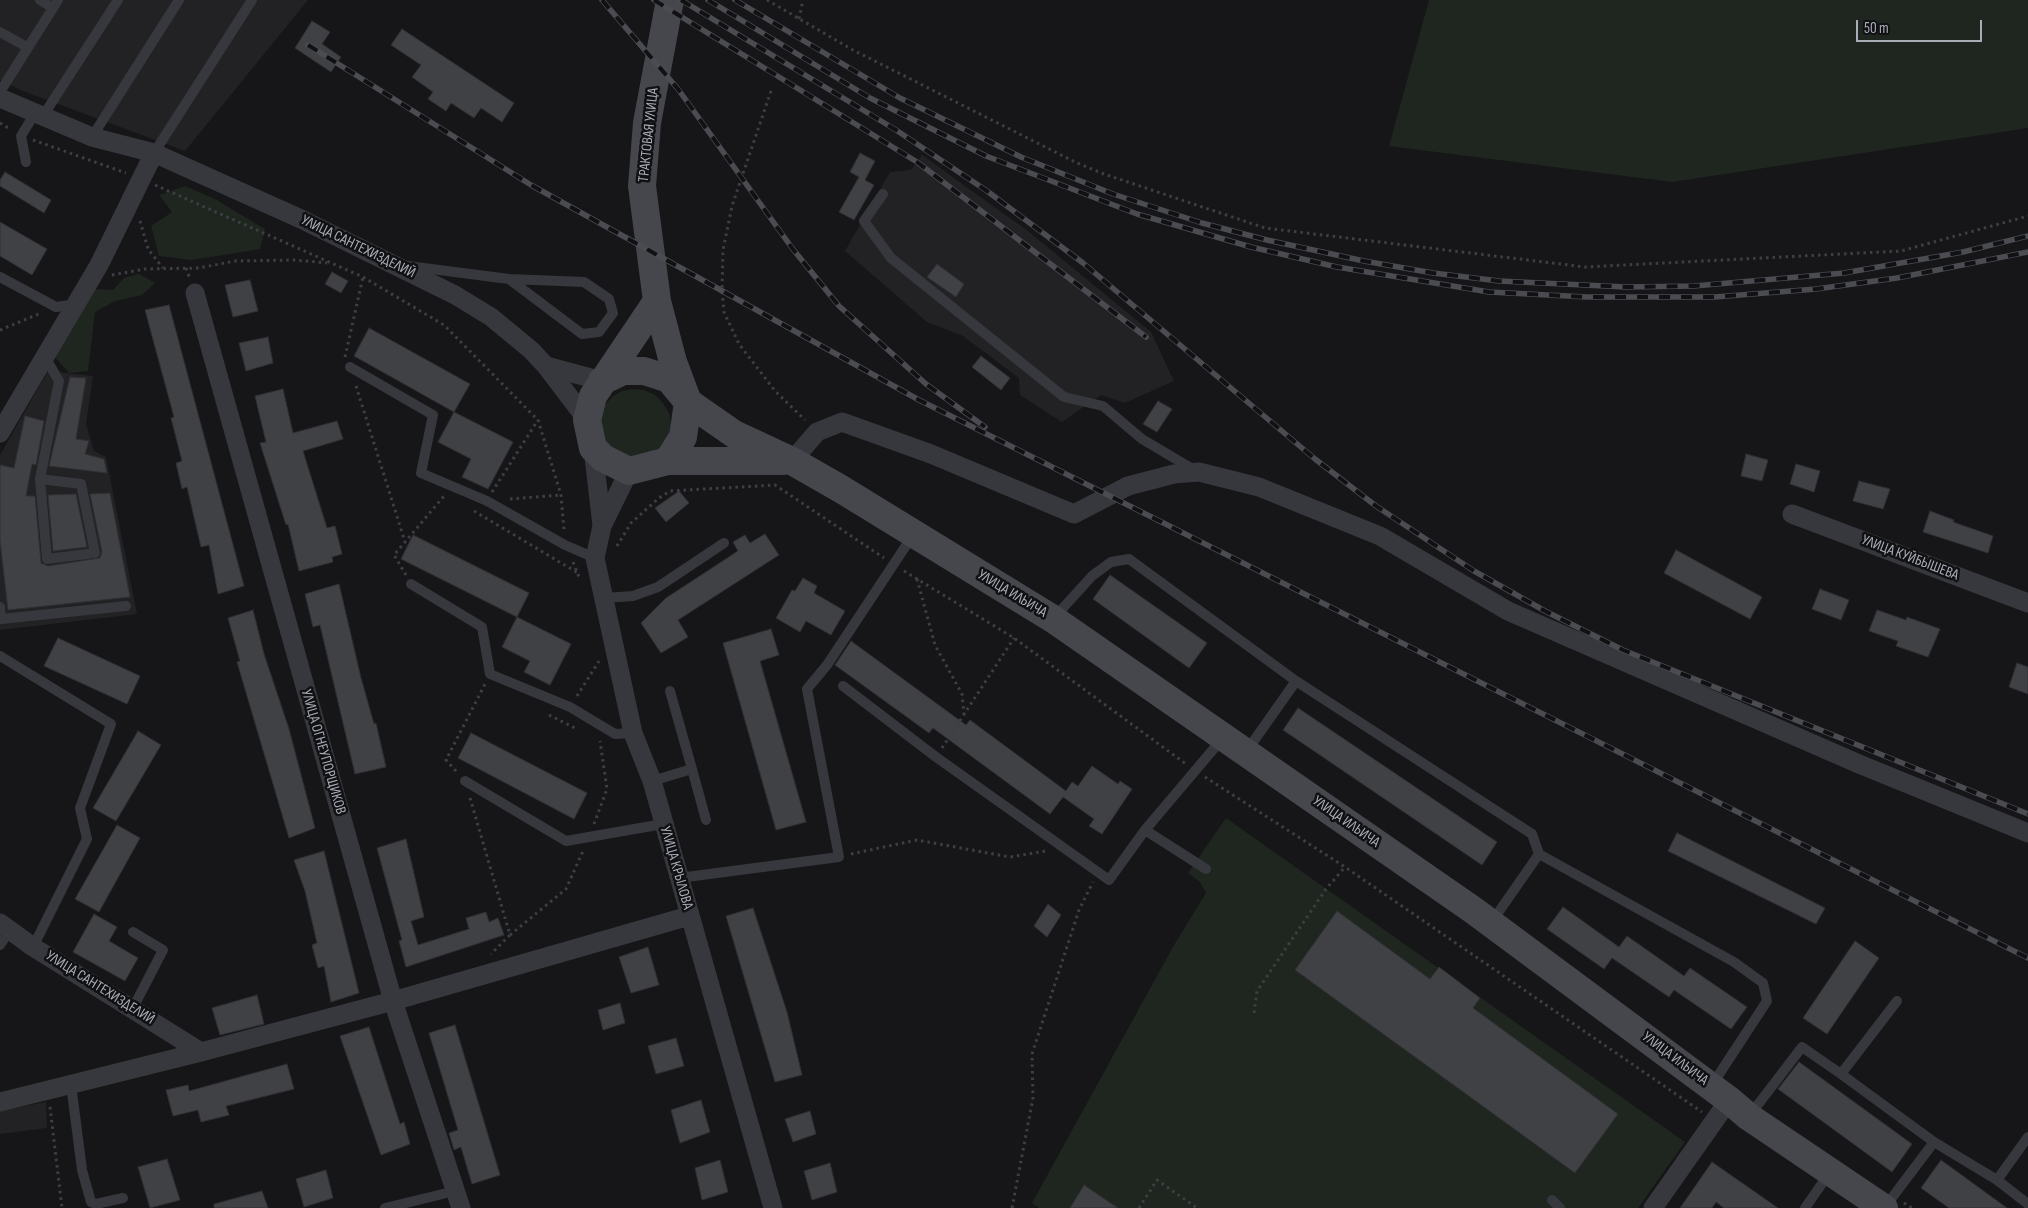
<!DOCTYPE html>
<meta charset="utf-8">
<style>
body{margin:0}
#map{position:relative;width:2028px;height:1208px;overflow:hidden;background:#161618;font-family:"Sofia Sans Condensed",sans-serif}
canvas{display:block}
.scale{position:absolute;left:1856px;top:20px;width:126px;height:22px;box-sizing:border-box;border:2px solid #a8adb8;border-top:0;padding-left:6px;font-size:15px;line-height:18px;white-space:nowrap;color:#a8adb8;-webkit-text-stroke:4px #111113;paint-order:stroke}
</style>
<div id="map">
<canvas width="2028" height="1208"></canvas>
<div class="scale">50 m</div>
</div>
<script>
const ctx = document.querySelector('canvas').getContext('2d');
ctx.lineJoin = 'round';
function fill(path, color) { ctx.fillStyle = color; ctx.fill(path, 'evenodd'); }
const toPath = rows => new Path2D(rows.map(r => 'M' + r).join(''));
function stroke(path, color, width, dash) { ctx.strokeStyle = color; ctx.lineWidth = width; ctx.lineCap = dash ? 'butt' : 'round'; ctx.setLineDash(dash || []); ctx.stroke(path); }
function drawText(font, color, halo, rows, align = 'center') {
  ctx.font = font + ' "Sofia Sans Condensed",sans-serif'; ctx.lineWidth = 5; ctx.setLineDash([]); ctx.textBaseline = 'middle'; ctx.strokeStyle = halo; ctx.fillStyle = color; for (const [text, x, y, turn = 0] of rows) {
    ctx.save(); ctx.translate(x, y); ctx.rotate((+turn || 0) * Math.PI / 180); ctx.textAlign = isNaN(turn) ? turn : align; if (halo) ctx.strokeText(text, 0, 0); ctx.fillText(text, 0, 0); ctx.restore();
  }
}
fill(toPath([
 [0,0,308,0,185,151,23,91,0,80],
 [922,155,1028,231,1151,332,1174,381,1125,403,1101,395,1062,422,1020,395,1019,378,963,336,927,322,845,251,890,172,911,170],
 [48,371,93,376,86,424,94,451,106,457,137,614,0,630,0,455],
 [46,1102,47,1128,0,1134,0,1111]
]), '#222225');
fill(toPath([
 [1429,0,2028,0,2028,128,1672,182,1389,146],
 [185,186,215,199,265,229,260,249,192,260,159,256,151,226,172,212,159,195],
 [139,274,155,283,142,295,115,301,95,312,88,371,69,373,53,355,93,289,113,290,124,278],
 [633,389,644,390,655,395,663,403,669,413,671,424,670,436,665,446,636,462,606,448,599,416,604,406,612,397,622,391],
 [1226,818,1685,1142,1638,1208,1039,1208,1032,1203,1174,945,1206,893,1200,882,1188,873]
]), '#1e261f');
const building = toPath([
 [312,21,330,32,322,44,341,57,331,72,295,48,312,21],
 [402,29,514,103,502,122,481,108,474,118,451,103,446,111,428,99,433,92,412,77,421,65,391,45,402,29],
 [860,153,875,161,865,180,874,185,854,220,839,212,859,177,850,172,860,153],
 [5,172,51,200,44,213,0,186,0,180,5,172],
 [0,222,47,249,32,275,0,256,0,222],
 [937,264,964,284,956,297,927,277,937,264],
 [332,272,348,281,341,293,325,284,332,272],
 [250,280,258,311,233,317,225,285,250,280],
 [169,305,244,586,218,594,209,545,201,547,187,487,182,489,176,463,182,461,171,418,174,417,145,310,169,305],
 [369,328,470,384,454,412,354,356,369,328],
 [268,337,273,363,246,371,239,343,268,337],
 [981,356,1010,378,1001,390,972,367,981,356],
 [70,377,86,378,76,439,89,441,85,454,104,459,107,473,49,466,70,377],
 [283,389,293,433,337,421,343,439,303,451,327,528,335,526,342,554,332,557,333,562,299,571,288,524,286,525,260,443,266,442,255,396,283,389],
 [1158,401,1172,409,1157,432,1143,424,1158,401],
 [454,412,513,442,488,489,462,477,471,459,438,442,454,412],
 [25,416,44,421,36,465,32,464,26,496,35,496,41,563,48,566,100,558,102,552,90,494,110,493,130,597,8,610,0,541,0,465,14,468,25,416],
 [1746,454,1768,460,1762,481,1741,476,1746,454],
 [1796,464,1820,471,1814,492,1790,484,1796,464],
 [1859,481,1890,489,1883,509,1853,501,1859,481],
 [679,491,689,503,666,522,655,508,679,491],
 [76,494,87,547,53,551,48,495,76,494],
 [1930,511,1954,520,1953,522,1993,536,1988,553,1923,532,1930,511],
 [765,534,779,555,678,620,688,637,661,653,641,623,666,598,738,551,733,542,745,535,750,543,765,534],
 [413,535,529,593,517,617,401,559,413,535],
 [1676,550,1762,597,1750,619,1664,573,1676,550],
 [1110,575,1207,643,1189,668,1093,599,1110,575],
 [803,578,817,586,814,593,845,611,831,635,806,621,800,632,776,618,792,590,795,591,803,578],
 [339,584,361,678,374,724,376,723,386,767,355,774,320,625,313,627,305,594,339,584],
 [1820,589,1849,600,1841,620,1812,609,1820,589],
 [253,610,264,654,289,729,315,828,289,838,237,662,240,661,228,618,253,610],
 [1877,610,1906,620,1907,617,1940,629,1928,657,1896,646,1898,641,1869,631,1877,610],
 [517,617,571,644,550,685,524,672,530,661,502,647,517,617],
 [771,629,779,655,760,661,806,822,776,830,723,643,771,629],
 [58,638,140,676,127,704,44,666,58,638],
 [851,641,966,725,970,720,1066,791,1072,782,1078,786,1092,766,1118,784,1120,781,1132,789,1102,834,1089,826,1094,819,1063,797,1050,814,933,728,929,733,835,665,851,641],
 [2017,663,2028,667,2028,694,2009,687,2017,663],
 [1298,708,1497,842,1482,865,1283,730,1298,708],
 [138,731,161,745,116,821,93,808,138,731],
 [471,733,587,793,574,819,458,758,471,733],
 [117,825,140,838,99,912,75,899,117,825],
 [1677,833,1825,908,1816,924,1668,851,1677,833],
 [406,839,424,917,411,921,418,945,469,929,466,918,486,912,489,922,498,918,504,935,406,967,399,941,402,940,377,848,406,839],
 [324,851,359,993,331,1002,324,966,318,968,312,945,317,943,305,891,294,860,324,851],
 [1048,904,1061,915,1047,937,1034,926,1048,904],
 [1563,907,1619,947,1627,936,1684,976,1690,968,1747,1007,1731,1029,1674,990,1669,997,1612,958,1604,969,1547,929,1563,907],
 [753,908,787,1012,802,1075,775,1082,726,916,753,908],
 [1337,911,1430,979,1439,967,1480,998,1473,1008,1618,1114,1575,1173,1295,970,1337,911],
 [94,914,117,927,109,941,138,958,125,981,73,952,94,914],
 [1855,941,1879,958,1827,1034,1803,1018,1855,941],
 [648,947,659,985,631,993,619,957,648,947],
 [257,995,264,1024,220,1035,212,1008,257,995],
 [620,1003,625,1023,603,1030,598,1010,620,1003],
 [455,1025,500,1175,472,1184,461,1147,454,1150,449,1133,458,1130,429,1033,455,1025],
 [369,1027,400,1124,404,1122,410,1144,381,1155,340,1036,369,1027],
 [676,1038,684,1066,656,1074,648,1046,676,1038],
 [1799,1062,1912,1144,1892,1172,1778,1089,1799,1062],
 [287,1064,294,1089,226,1106,229,1115,201,1122,198,1110,173,1116,166,1090,188,1085,189,1091,287,1064],
 [701,1100,710,1132,680,1143,671,1110,701,1100],
 [810,1111,816,1134,793,1142,785,1119,810,1111],
 [167,1159,180,1200,150,1208,138,1167,167,1159],
 [720,1160,728,1192,702,1200,695,1168,720,1160],
 [1941,1160,2007,1208,1949,1208,1921,1188,1941,1160],
 [1712,1162,1778,1208,1724,1208,1716,1202,1712,1208,1680,1208,1712,1162],
 [830,1163,837,1192,812,1200,804,1171,830,1163],
 [326,1170,333,1198,304,1207,296,1179,326,1170],
 [1084,1185,1118,1208,1070,1208,1084,1185],
 [262,1191,268,1208,214,1208,214,1204,262,1191]
]);
fill(building, '#404145');
stroke(building, '#303034', 1);
stroke(toPath([
 [767,0,853,50,1075,162,1104,174,1265,228,1585,267,1901,251,2028,216],
 [799,19,803,0],
 [771,91,732,206,723,250,722,291,724,312,739,344,775,391,805,420],
 [0,123,10,129],
 [33,140,126,173],
 [155,185,363,277,444,325,538,420,561,495,564,530],
 [140,221,148,249,163,268],
 [186,268,190,279],
 [112,275,145,269,199,268,235,261,295,260,327,263],
 [0,330,41,313],
 [345,357,363,277],
 [356,386,405,542],
 [492,492,538,420],
 [510,499,561,495],
 [474,511,578,573],
 [617,546,631,523,659,498,670,491,775,485,884,558],
 [573,562,579,577],
 [904,571,1014,638,1186,764],
 [406,575,394,555,444,496],
 [917,579,935,645,962,694,964,714],
 [577,696,599,661],
 [549,715,577,729],
 [942,748,1014,638],
 [456,771,446,760,485,684],
 [1205,777,1345,867,1702,1112],
 [470,798,510,935,491,954],
 [594,824,607,789,600,741],
 [851,854,917,840,1010,857,1046,851],
 [510,935,566,889,583,851],
 [1254,1013,1257,991,1326,889,1345,867],
 [50,1107,62,1208],
 [1904,1203,1912,1208],
 [1012,1208,1033,1098,1032,1054,1079,910,1093,882],
 [1139,1208,1157,1180,1197,1208]
]), '#3d3f44', 3, [2.5, 4]);
stroke(toPath([
 [40,0,53,8],
 [0,32,27,47],
 [0,92,58,0],
 [43,116,118,0],
 [92,137,179,0],
 [154,153,252,0],
 [26,162,21,136,35,113],
 [883,194,864,221,891,258,1064,397,1103,406,1142,439,1196,471],
 [408,266,509,279,584,282,609,299,613,313,599,332,582,334,509,279],
 [0,277,56,307,76,304],
 [350,367,433,415,421,473,487,501,565,545,595,558],
 [40,479,81,484,95,553,47,559,40,479,59,381,45,357],
 [411,584,482,627,490,674,570,707,615,734,633,733],
 [605,598,633,596,658,587,724,543],
 [0,607,1,619,126,606],
 [1053,619,1092,576,1111,562,1129,559,1296,681,1532,834,1539,854,1734,962,1763,983,1767,1001,1712,1085],
 [0,656,111,724,80,808,87,839,33,947],
 [843,686,936,757,1109,880,1145,830,1222,739],
 [1246,752,1296,681],
 [692,769,706,820],
 [465,781,566,841,663,824],
 [652,781,692,769,670,691],
 [1145,830,1206,869],
 [679,878,839,857,807,689,827,665,913,535],
 [1491,923,1539,854],
 [133,932,163,950,133,1008],
 [0,945,10,930],
 [1897,1001,1841,1074,1934,1142,1997,1180,2028,1204],
 [71,1084,82,1170,91,1202,96,1204,123,1198],
 [1750,1115,1802,1047,1841,1074],
 [1997,1180,2028,1137],
 [1552,1200,1560,1208],
 [1885,1207,1934,1142],
 [385,1208,455,1191],
 [1805,1208,1830,1172]
]), '#37383d', 10);
stroke(toPath([
 [0,98,92,137,154,153,301,219,455,295,491,317,531,350,546,366,587,420],
 [195,293,393,1001,461,1208],
 [546,366,602,381],
 [0,433,99,265,154,153],
 [593,448,602,526],
 [792,461,817,432,842,422,931,454,1074,514,1128,486,1174,474,1199,472,1259,487,1380,536,1508,611,1859,764,2028,833],
 [629,471,602,526,595,558,633,733,652,781,773,1208],
 [1792,514,2028,603],
 [0,923,33,947,201,1052],
 [0,1102,201,1052,393,1001,689,916],
 [1653,1208,1729,1100]
]), '#37383d', 19);
stroke(toPath([
 [670,0,647,123,642,186,657,301,673,362,688,402,734,434,792,461,841,489,1053,619,1473,910,1729,1100,1749,1117,1884,1208],
 [657,301,593,396,587,420,593,448,603,458,629,471,668,461,783,461],
 [602,381,623,371,644,371,669,379,688,402,683,437,668,461]
]), '#45474d', 28);
const rail = toPath([
 [602,0,678,89,792,248,839,306,926,384,985,427],
 [654,0,917,162,1146,337],
 [681,0,896,130,987,191,1083,263,1315,459,1376,506,1474,571,1545,611,1623,650,2028,814],
 [708,0,870,98,986,156,1137,214,1251,247,1337,267,1489,292,1587,297,1715,297,1816,289,1897,278,2028,252],
 [735,0,900,98,1021,157,1113,194,1202,223,1267,240,1364,261,1433,273,1499,281,1626,287,1694,286,1844,273,1963,252,2028,236],
 [308,45,531,185,919,400,2028,958]
]);
stroke(rail, '#4a4c52', 5.5);
stroke(rail, '#111113', 4, [11]);
drawText('15px', '#a8adb8', '#111113', [
 ["ТРАКТОВАЯ УЛИЦА",649,135,-84],
 ["УЛИЦА САНТЕХИЗДЕЛИЙ",358,247,26],
 ["УЛИЦА КУЙБЫШЕВА",1910,558,21],
 ["УЛИЦА ИЛЬИЧА",1012,594,31],
 ["УЛИЦА ОГНЕУПОРЩИКОВ",323,752,74],
 ["УЛИЦА ИЛЬИЧА",1346,822,35],
 ["УЛИЦА КРЫЛОВА",676,868,74],
 ["УЛИЦА САНТЕХИЗДЕЛИЙ",100,988,32],
 ["УЛИЦА ИЛЬИЧА",1675,1059,37]
]);
</script>
